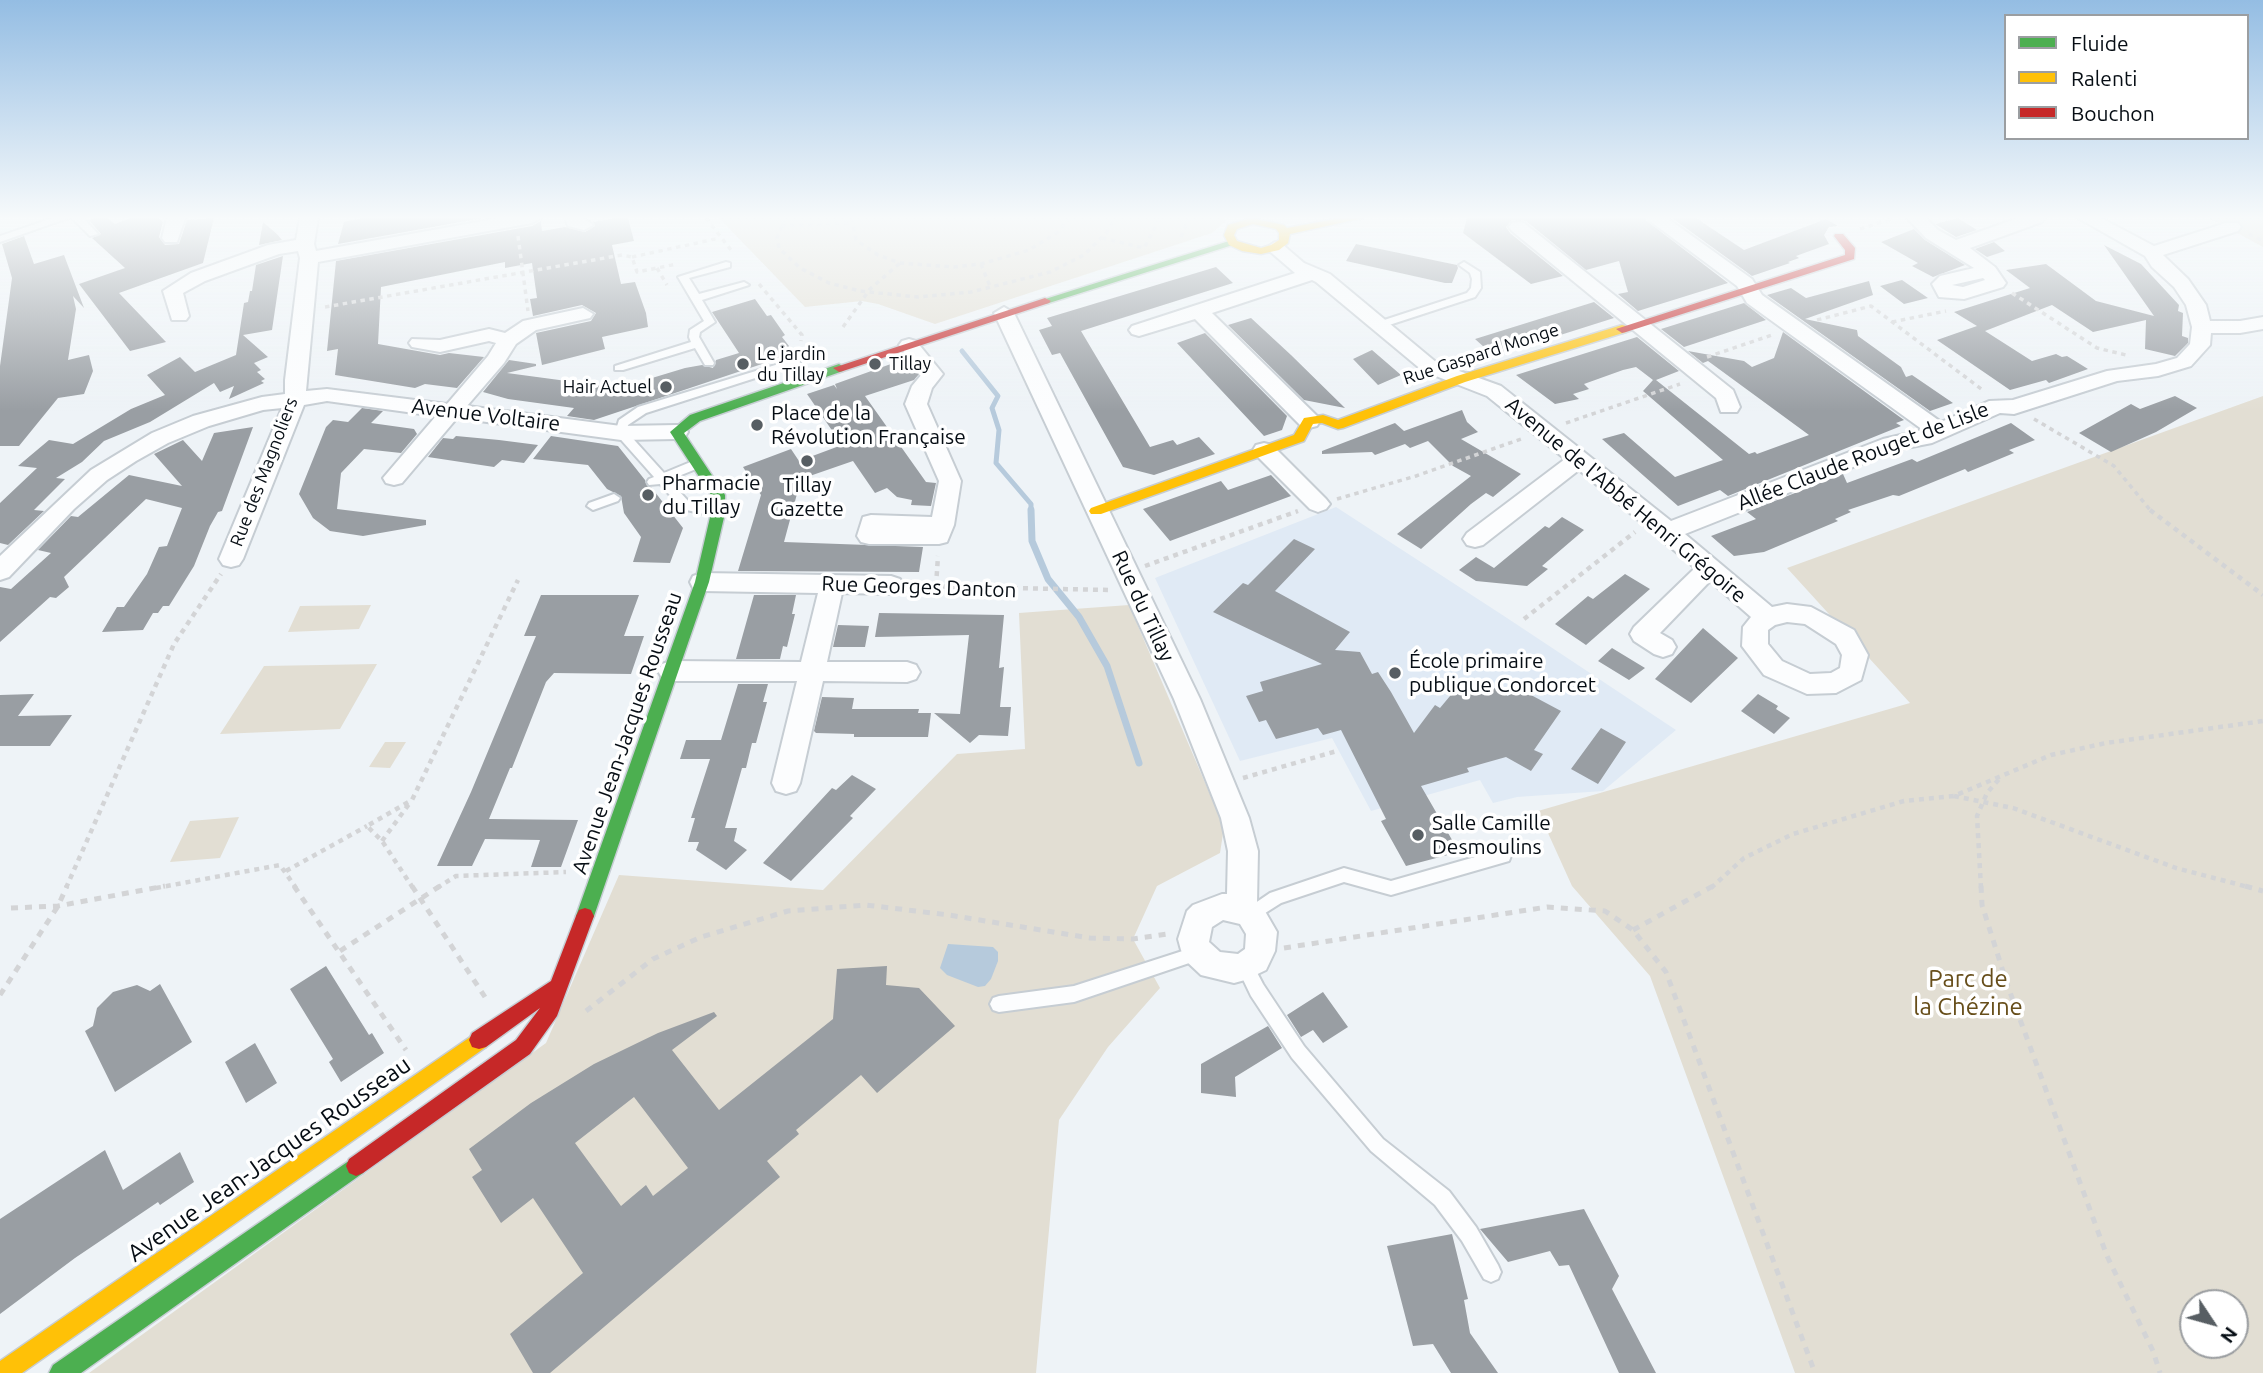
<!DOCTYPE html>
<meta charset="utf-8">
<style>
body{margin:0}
#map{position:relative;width:2263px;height:1373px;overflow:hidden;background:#eef3f7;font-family:Ubuntu,sans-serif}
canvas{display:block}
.legend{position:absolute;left:2004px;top:14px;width:245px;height:126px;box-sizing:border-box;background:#fff;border:2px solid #9b9ea1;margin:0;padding:9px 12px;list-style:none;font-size:21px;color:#060d14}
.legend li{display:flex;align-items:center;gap:14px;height:35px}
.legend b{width:35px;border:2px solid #9b9ea1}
.north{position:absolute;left:2179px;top:1289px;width:70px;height:70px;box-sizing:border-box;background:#fff;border:2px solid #9b9ea1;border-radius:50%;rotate:126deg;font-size:19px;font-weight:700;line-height:28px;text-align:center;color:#060d14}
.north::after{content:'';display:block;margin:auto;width:24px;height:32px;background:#575e63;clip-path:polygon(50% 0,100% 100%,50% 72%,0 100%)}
</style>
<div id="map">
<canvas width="2263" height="1373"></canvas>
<ul class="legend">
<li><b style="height:9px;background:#4caf50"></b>Fluide</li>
<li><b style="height:9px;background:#ffc107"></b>Ralenti</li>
<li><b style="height:9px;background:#c62828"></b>Bouchon</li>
</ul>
<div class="north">N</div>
</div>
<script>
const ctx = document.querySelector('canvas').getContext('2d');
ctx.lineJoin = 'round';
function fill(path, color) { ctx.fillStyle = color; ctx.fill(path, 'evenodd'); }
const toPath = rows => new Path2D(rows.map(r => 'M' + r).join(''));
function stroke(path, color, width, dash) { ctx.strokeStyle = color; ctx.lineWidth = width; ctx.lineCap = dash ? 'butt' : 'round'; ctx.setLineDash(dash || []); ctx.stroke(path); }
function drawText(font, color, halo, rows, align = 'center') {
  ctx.font = font + ' Ubuntu,sans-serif'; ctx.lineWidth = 7; ctx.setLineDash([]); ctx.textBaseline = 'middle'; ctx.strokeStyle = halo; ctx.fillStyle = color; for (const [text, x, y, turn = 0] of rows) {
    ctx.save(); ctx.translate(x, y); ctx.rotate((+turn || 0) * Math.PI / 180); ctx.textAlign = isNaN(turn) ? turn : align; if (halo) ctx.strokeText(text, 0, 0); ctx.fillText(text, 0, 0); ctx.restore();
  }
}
fill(toPath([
 [1336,507,1504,616,1676,730,1603,791,1517,797,1493,803,1480,780,1371,811,1332,738,1240,761,1155,578]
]), '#e0eaf5');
fill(toPath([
 [719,218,1224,218,1226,221,1212,233,935,324,878,304,862,301,805,307],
 [2209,218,2263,218,2263,247],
 [2263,396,2263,1373,1795,1373,1650,976,1572,886,1538,811,1910,703,1787,568],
 [2193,1303,2235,1303,2235,1345,2193,1345],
 [371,605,359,629,288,632,300,606],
 [1129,605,1224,827,1220,853,1157,886,1133,939,1160,988,1108,1047,1059,1120,1036,1373,89,1373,546,1043,619,875,823,890,957,754,1025,749,1019,613],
 [377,664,340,729,220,734,264,666],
 [385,742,406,742,390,768,369,767],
 [239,817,220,858,170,862,190,821]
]), '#e2ded3');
fill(toPath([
 [948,944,993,947,998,952,998,961,991,979,985,986,978,987,947,975,940,968]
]), '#b6cadc');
stroke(toPath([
 [962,351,998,396,992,408,999,430,996,463,1031,504,1031,511]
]), '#b6cadc', 5);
stroke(toPath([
 [1031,510,1032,541,1048,579,1079,617,1107,666,1139,763]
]), '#b6cadc', 7);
fill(toPath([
 [94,218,107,218,115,224,130,218,158,218,163,222,159,237,165,245,179,244,187,220,214,218,203,263,119,293,166,342,130,351,79,284,125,268,92,238,101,234,89,220],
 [363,218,483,218,338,244,344,222],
 [615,218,628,218,634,241,612,245,621,284,635,282,646,313,648,327,602,337,605,349,542,365,536,333,591,321,596,313,582,305,533,316,530,299,537,298,532,263,505,268,505,262,381,287,378,344,440,355,449,353,484,357,457,388,425,384,415,388,335,375,338,349,327,351,336,261,532,226,541,221,542,231,565,227,585,232,595,226,593,222],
 [1467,218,1643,218,1728,283,1638,311,1618,294,1628,292,1619,261,1586,270,1526,221,1512,220,1506,227,1510,233,1563,276,1531,284,1463,233],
 [1672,218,1696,218,1744,250,1826,219,1838,226,1829,227,1824,235,1829,244,1796,256,1799,258,1788,262,1790,263,1752,276],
 [1958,218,1977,230,1956,237,1935,224],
 [263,222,277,234,282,240,259,245],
 [1914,229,1925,240,1965,265,1933,277,1912,266,1918,263,1881,242],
 [24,236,34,264,64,255,84,308,73,296,76,309,68,360,89,355,93,371,84,394,58,398,19,446,0,446,0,366,12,278,2,244],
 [1994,242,2005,251,1987,257,1975,249],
 [1356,244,1457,265,1458,268,1452,283,1445,283,1346,261],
 [2104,245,2141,264,2179,305,2178,311,2183,313,2182,336,2188,338,2188,343,2175,356,2145,349,2146,320,2093,332,2052,305,1985,331,2032,361,2056,354,2062,357,2067,356,2088,369,2049,383,2046,380,2010,390,1937,340,1977,326,1954,312,2030,288,2006,270,2046,264,2096,301,2154,316],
 [283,256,272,330,243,335,268,357,254,363,261,370,257,372,265,379,261,381,264,383,229,399,234,386,220,392,214,383,150,422,104,441,82,462,56,478,65,479,34,510,44,511,8,545,0,543,0,503,37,468,18,466,49,440,73,444,131,409,165,395,147,375,180,357,195,372,236,355,244,303,248,302,250,291,252,291,256,265],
 [1216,267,1233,283,1081,331,1150,447,1173,440,1177,445,1199,437,1215,454,1154,475,1123,467,1060,353,1052,355,1039,330,1052,326,1047,318],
 [1902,280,1928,298,1904,304,1880,286],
 [1869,281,1873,295,1805,319,1857,330,1858,336,1901,367,1906,377,1912,375,1953,403,1930,411,1767,295,1791,288,1806,298],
 [755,299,767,316,771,315,785,335,782,337,789,346,789,355,594,420,567,416,574,408,508,399,483,392,509,360,536,364,536,366,507,373,619,388,685,368,702,365,713,368,716,360,739,353,712,312],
 [1594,302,1614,318,1494,356,1475,339],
 [1744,303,1766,320,1684,347,1661,329],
 [1251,318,1291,355,1345,408,1304,400,1228,325],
 [1783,332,1904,420,1896,423,1901,426,1728,496,1720,490,1678,506,1602,439,1624,433,1675,477,1723,460,1643,391,1653,380,1636,367,1623,370,1584,384,1589,389,1573,394,1579,399,1555,404,1516,375,1637,337,1679,371,1656,380,1749,454,1755,452,1757,454,1809,435,1708,361,1703,363,1688,351,1744,361,1752,367,1774,358],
 [1205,333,1287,416,1282,430,1264,436,1177,343],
 [1372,350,1401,375,1378,385,1353,359],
 [902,360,908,361,919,374,914,380,865,396,926,482,936,483,931,506,911,505,912,500,897,497,887,488,875,493,853,461,801,479,784,542,923,547,919,572,738,571,761,495,743,467,791,449,799,461,842,445,807,394,834,385,837,389,835,384],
 [2175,396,2197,408,2156,432,2111,452,2079,433,2131,404,2140,409],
 [362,408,383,411,371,423,414,429,417,434,401,453,364,449,341,473,337,509,426,520,426,525,363,536,330,531,313,518,299,494,326,427,333,420,348,422],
 [1462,410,1467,422,1478,432,1461,439,1521,474,1493,497,1486,493,1471,504,1421,549,1397,534,1471,476,1453,466,1428,441,1410,448,1405,444,1375,455,1372,452,1322,454,1322,451,1395,423,1404,431],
 [2011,423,2035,440,2009,450,2014,453,1968,472,1965,469,1899,496,1893,495,1848,510,1851,512,1835,519,1838,521,1764,552,1734,556,1711,536,1756,519,1747,512,1843,474,1847,483,1912,459,1917,462],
 [253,427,222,511,218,512,210,526,194,566,169,606,163,606,158,613,153,613,143,630,102,632,117,607,124,607,147,574,159,547,167,546,182,508,146,499,64,577,69,587,56,598,50,597,0,642,0,587,11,589,51,553,38,550,71,516,78,517,129,475,182,486,154,454,183,440,202,461,214,433],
 [456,436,499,440,538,445,524,463,502,460,494,467,428,457,443,438,453,439],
 [551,436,618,446,645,480,647,486,651,487,683,528,670,563,633,562,641,537,624,513,621,496,607,489,588,465,533,459],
 [1271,475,1291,496,1170,541,1143,509,1221,481,1228,490],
 [1562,517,1584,530,1542,566,1548,569,1527,586,1476,581,1459,570,1476,557,1494,568,1545,526,1549,528],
 [1294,539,1315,549,1275,591,1350,632,1335,650,1360,652,1372,674,1378,672,1391,692,1414,733,1435,705,1440,708,1465,678,1482,688,1486,683,1508,696,1516,687,1561,711,1534,750,1543,754,1531,771,1506,757,1467,768,1469,772,1421,786,1459,852,1406,866,1381,821,1386,819,1341,730,1323,735,1318,728,1276,739,1266,720,1259,722,1246,696,1263,691,1260,682,1322,664,1213,612,1243,583,1248,585],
 [1625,574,1650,589,1586,645,1555,624,1588,596,1593,599],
 [541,595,639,595,624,636,644,636,631,674,554,673,546,682,512,768,510,768,489,819,578,820,561,867,531,867,540,840,485,839,472,866,437,866,471,792,536,636,524,636],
 [754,595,796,595,792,614,795,614,787,647,783,646,780,659,736,659],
 [879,613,1004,615,999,668,1004,667,1000,707,1011,707,1008,736,979,735,970,743,934,713,960,714,969,635,875,637],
 [838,625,869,626,865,647,833,647],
 [1703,628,1738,658,1691,703,1655,679],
 [1612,648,1645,668,1629,680,1598,661],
 [738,684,768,684,763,702,767,702,756,743,752,743,746,768,742,768,725,828,737,828,734,841,747,850,726,870,696,850,699,842,688,842,695,818,691,818,710,759,680,759,686,740,721,740],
 [34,694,18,716,72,715,50,746,0,746,0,695],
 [1758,694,1778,706,1776,709,1790,718,1774,734,1741,711],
 [822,697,854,698,852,709,919,709,918,713,931,713,928,737,854,737,854,734,816,733,814,731],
 [1601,728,1626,742,1598,784,1571,769],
 [852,775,876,789,850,816,853,818,791,881,763,863,832,788,836,790],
 [326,966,369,1035,372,1033,384,1053,341,1082,329,1062,333,1059,290,989],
 [887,966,886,985,919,988,955,1026,877,1093,861,1075,796,1130,799,1134,767,1161,780,1177,550,1373,533,1373,510,1334,583,1273,533,1198,501,1223,472,1177,482,1170,469,1149,531,1103,594,1064,658,1033,714,1012,717,1016,672,1050,719,1110,833,1019,837,969],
 [634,1097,688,1168,653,1196,646,1185,621,1206,575,1143],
 [160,984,192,1042,115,1092,85,1031,93,1026,97,1008,113,992,137,985,150,991],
 [1323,992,1348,1027,1323,1043,1313,1030,1301,1037,1287,1015],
 [1268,1026,1282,1048,1235,1077,1236,1097,1201,1093,1201,1064],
 [255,1043,277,1083,246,1103,225,1062],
 [105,1150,123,1190,180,1152,194,1182,160,1205,158,1202,75,1258,0,1314,0,1219],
 [1584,1209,1619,1276,1612,1289,1656,1373,1619,1373,1569,1265,1559,1266,1550,1251,1508,1262,1480,1229],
 [1452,1234,1468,1299,1464,1300,1470,1333,1498,1373,1451,1373,1433,1344,1413,1346,1387,1246]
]), '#999ea3');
const lane = toPath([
 [53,218,68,218,0,242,0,236,53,218],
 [72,218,83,218,98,234,90,236,72,218],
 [726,262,730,263,730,267,689,278,699,294,744,282,749,285,702,300,715,322,700,332,699,337,714,363,713,365,705,365,695,348,623,370,615,370,615,366,691,342,689,337,690,330,704,321,678,277,726,262],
 [1464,262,1480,272,1481,288,1475,297,1383,327,1375,327,1375,323,1467,293,1471,288,1472,279,1470,273,1459,265,1464,262],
 [795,359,800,362,799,364,646,413,628,425,627,432,664,473,693,461,701,461,701,467,669,480,690,503,722,510,724,513,722,516,718,517,682,509,660,484,649,485,647,482,649,479,654,477,615,433,619,420,638,407,795,359],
 [614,494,620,498,618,501,593,510,587,506,589,503,614,494],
 [1503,849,1509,851,1511,856,1509,861,1391,895,1344,882,1281,903,1251,922,1245,920,1243,915,1245,910,1270,893,1344,868,1391,881,1503,849],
 [1198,946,1204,948,1206,953,1204,958,1074,1002,999,1012,993,1010,990,1004,993,998,999,996,1074,986,1198,946],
 [1245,958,1251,961,1263,984,1304,1046,1383,1139,1449,1191,1476,1227,1498,1265,1501,1272,1498,1279,1491,1282,1484,1279,1462,1241,1435,1205,1371,1151,1292,1058,1251,996,1239,971,1237,966,1239,961,1245,958]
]);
const street = toPath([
 [167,218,185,218,177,242,165,242,162,238,167,218],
 [300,218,318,218,314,244,316,251,500,218,541,218,532,223,318,262,306,391,327,389,447,404,488,356,496,343,489,341,440,352,412,347,409,343,412,339,440,340,489,329,505,333,523,321,583,308,593,314,590,318,536,330,516,344,504,363,467,406,621,426,677,425,685,427,688,432,685,437,677,439,621,440,457,418,402,483,394,485,386,483,383,478,436,416,327,401,304,405,243,559,239,565,231,567,223,565,219,559,282,408,263,410,209,426,168,443,136,461,107,480,74,509,9,577,0,580,0,556,91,470,152,433,193,416,262,397,285,394,285,380,300,258,298,251,279,254,205,281,183,293,189,316,186,320,172,320,163,291,191,273,268,245,296,240,300,218],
 [565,218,583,218,593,225,584,230,568,226,565,218],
 [1646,218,1667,218,1752,279,1762,295,1941,422,1989,401,2013,400,2107,371,2156,364,2177,358,2190,344,2192,327,2186,305,2174,287,2152,267,2145,256,2078,218,2101,218,2154,246,2226,223,2238,223,2241,227,2238,231,2163,255,2188,279,2206,305,2210,321,2240,321,2263,317,2263,329,2240,333,2211,333,2210,345,2191,366,2158,376,2117,381,2014,414,2000,413,1932,443,1896,450,1685,534,1772,607,1787,604,1811,607,1854,630,1868,655,1861,680,1836,693,1807,694,1764,675,1742,646,1743,627,1751,617,1710,581,1660,633,1672,640,1676,647,1672,654,1663,657,1654,654,1634,641,1630,634,1634,627,1695,568,1579,470,1483,545,1475,547,1467,545,1463,539,1467,533,1565,459,1487,396,1423,371,1316,282,1312,280,1212,313,1317,416,1320,421,1317,426,1309,428,1301,426,1195,319,1139,336,1132,334,1129,330,1132,326,1295,273,1266,248,1275,242,1282,244,1304,263,1330,274,1437,363,1501,386,1671,521,1883,439,1923,430,1747,303,1737,286,1646,218],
 [1787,622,1805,624,1836,644,1842,655,1840,668,1831,673,1810,674,1782,661,1768,644,1768,630,1775,625,1787,622],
 [1907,218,1926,218,1938,230,1956,240,2018,218,2045,218,2042,222,1970,248,1995,267,2006,283,2003,287,1964,299,1939,297,1932,284,1940,276,1974,268,1926,238,1907,218],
 [1983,278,1985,280,1963,287,1952,285,1983,278],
 [1518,222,1524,223,1733,390,1740,407,1737,412,1721,412,1716,398,1512,231,1509,227,1512,223,1518,222],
 [1004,307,1014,313,1200,699,1249,818,1258,851,1257,903,1262,906,1277,932,1275,951,1266,970,1245,980,1234,983,1201,975,1185,960,1181,950,1178,939,1187,911,1193,905,1222,894,1227,894,1228,851,1221,818,1174,699,994,313,1004,307],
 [1223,920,1240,924,1246,934,1245,949,1238,954,1220,952,1209,942,1212,927,1223,920],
 [909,339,916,341,943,374,932,388,927,404,961,481,954,525,947,542,939,544,869,544,861,542,857,536,863,517,871,515,932,517,939,481,905,404,912,386,922,374,899,345,902,341,909,339],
 [1264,443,1272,445,1326,499,1330,504,1326,509,1318,512,1310,509,1256,455,1253,450,1256,445,1264,443],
 [702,573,891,576,900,579,903,585,900,591,891,594,842,593,827,662,907,662,916,665,920,672,916,679,907,682,823,681,800,783,796,791,786,794,776,791,772,783,797,681,671,681,662,678,658,671,662,664,671,661,801,662,818,593,702,591,693,588,690,582,693,576,702,573]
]);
const fast = toPath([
 [1229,241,1239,243,1049,303,1045,304,1039,301,1229,241],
 [839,364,845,368,843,371,700,421,684,433,725,495,725,513,709,582,594,916,591,922,585,924,579,922,576,916,695,582,711,513,711,495,670,432,690,415,839,364],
 [356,1156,363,1159,366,1166,363,1173,81,1373,49,1373,53,1365,356,1156]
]);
const slow = toPath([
 [1251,218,1284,225,1287,228,1340,218,1363,218,1290,234,1288,243,1279,250,1261,254,1242,251,1229,245,1224,235,1228,225,1251,218],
 [1253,224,1276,229,1279,233,1279,240,1271,245,1261,248,1237,241,1234,235,1237,229,1253,224],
 [1622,325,1626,326,1626,332,1465,382,1343,428,1338,429,1322,423,1313,424,1304,441,1101,514,1091,514,1089,511,1091,508,1294,435,1304,418,1323,415,1338,420,1457,376,1622,325],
 [479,1031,486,1033,489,1040,486,1047,22,1373,0,1373,0,1361,479,1031]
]);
const jam = toPath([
 [1835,234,1843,234,1855,248,1854,259,1626,332,1622,333,1616,329,1845,255,1845,250,1834,236,1835,234],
 [1045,298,1051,301,1049,303,843,371,839,372,833,368,1045,298],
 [585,908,591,910,594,916,557,1016,530,1054,363,1173,356,1176,349,1173,346,1166,349,1159,516,1040,540,1008,486,1047,479,1049,472,1047,469,1040,472,1033,551,981,576,916,579,910,585,908]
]);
stroke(lane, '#c6cdd3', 4);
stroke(street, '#c6cdd3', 4);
stroke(fast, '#c6cdd3', 3);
stroke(slow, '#c6cdd3', 3);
stroke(jam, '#c6cdd3', 3);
stroke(toPath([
 [706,218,731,250],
 [785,218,777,238,779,248,800,268,829,283,860,291,918,297,971,292,1050,272,1084,255,1107,232,1114,218],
 [852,218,856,240,878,255,900,263,954,267,981,264,1029,250,1058,232,1069,218],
 [781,226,851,223],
 [1860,229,1894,218],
 [2249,234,2263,241],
 [518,236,528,311],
 [1181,237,1189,218],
 [1102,238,1144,248,1160,218],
 [632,257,720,238],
 [981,264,991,289],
 [657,268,667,285],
 [759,284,802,335,801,341],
 [2012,293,2097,348,2126,355],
 [325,307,622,255,632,257,637,272,677,264],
 [1817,320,1871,306,1984,391],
 [1892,322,1946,311],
 [843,327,870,289,900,263],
 [1707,357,1772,335],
 [2034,419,2114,466,2151,511],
 [1566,423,1680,384],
 [1337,499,1416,476,1521,439]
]), '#d3d4d6', 3.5, [4.5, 4.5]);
stroke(toPath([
 [2150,510,2263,595],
 [1145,566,1298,511],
 [913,586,1110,590],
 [936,586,938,556],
 [1524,619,1635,532],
 [1243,778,1337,751],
 [1954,796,2013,808,2176,868,2252,888],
 [382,841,409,804],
 [286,871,367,826],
 [66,888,174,644,221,574],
 [156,888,280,865,296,888],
 [413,888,382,841,367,826,412,800,518,580],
 [437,888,456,876,566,872],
 [1711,888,1744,858,1793,834,1904,801,1954,796,2051,755,2106,743,2263,721],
 [1981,888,1977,816,1987,793,2000,778]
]), '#d3d4d6', 4.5, [5, 5]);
stroke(toPath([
 [294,886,406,1050],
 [412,886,485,997],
 [1981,886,1982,905,2007,984,2107,1256,2153,1351,2160,1373],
 [2245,886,2263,891],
 [11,908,58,906,165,886],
 [1633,930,1713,886],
 [1284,948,1547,907,1605,911,1633,930,1666,972,1815,1373],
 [340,951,440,886],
 [0,995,58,906,67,886],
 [586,1011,653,959,701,937,788,911,866,905,949,915,1090,938,1133,939,1167,934]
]), '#d3d4d6', 5, [7, 7]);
fill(lane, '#fcfdfe');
fill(street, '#fcfdfe');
fill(fast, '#4caf50');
fill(slow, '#ffc107');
fill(jam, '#c62828');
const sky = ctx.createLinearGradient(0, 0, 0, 411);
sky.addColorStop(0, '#94bde3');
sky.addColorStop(0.53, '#f7fafb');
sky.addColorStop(1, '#f7fafb00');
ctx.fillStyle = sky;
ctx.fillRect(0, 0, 2263, 411);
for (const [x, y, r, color] of [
 [743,364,7,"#575e63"],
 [875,364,7,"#575e63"],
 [666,387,7,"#575e63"],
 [757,425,7,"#575e63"],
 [807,461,7,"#575e63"],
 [648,495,7,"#575e63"],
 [1395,673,7,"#575e63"],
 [1418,835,7,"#575e63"]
]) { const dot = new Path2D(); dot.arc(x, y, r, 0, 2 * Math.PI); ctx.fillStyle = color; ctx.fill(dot); stroke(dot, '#fff', 2.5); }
drawText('18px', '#060d14', '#fff', [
 ["Le jardin",757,354],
 ["du Tillay",757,375],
 ["Tillay",889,364],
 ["Hair Actuel",652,387,"right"]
], 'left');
drawText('18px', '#060d14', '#fff', [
 ["Rue Gaspard Monge",1481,354,-18],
 ["Rue des Magnoliers",264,472,-69]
]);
drawText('21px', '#060d14', '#fff', [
 ["Place de la",771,413],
 ["Révolution Française",771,437],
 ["Pharmacie",662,483],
 ["du Tillay",662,507],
 ["Tillay",807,485,"center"],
 ["Gazette",807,509,"center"],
 ["École primaire",1409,661],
 ["publique Condorcet",1409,685],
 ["Salle Camille",1432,823],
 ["Desmoulins",1432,847]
], 'left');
drawText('21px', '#060d14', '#fff', [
 ["Avenue Voltaire",486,415,7],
 ["Allée Claude Rouget de Lisle",1863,456,-21],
 ["Avenue de l'Abbé Henri Grégoire",1626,500,40],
 ["Rue Georges Danton",919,587,2],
 ["Rue du Tillay",1143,606,65],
 ["Avenue Jean-Jacques Rousseau",627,733,-71]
]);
drawText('24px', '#674e1a', '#fff', [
 ["Parc de",1968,979],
 ["la Chézine",1968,1007]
]);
drawText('24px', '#060d14', '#fff', [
 ["Avenue Jean-Jacques Rousseau",269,1159,-35]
]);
</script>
